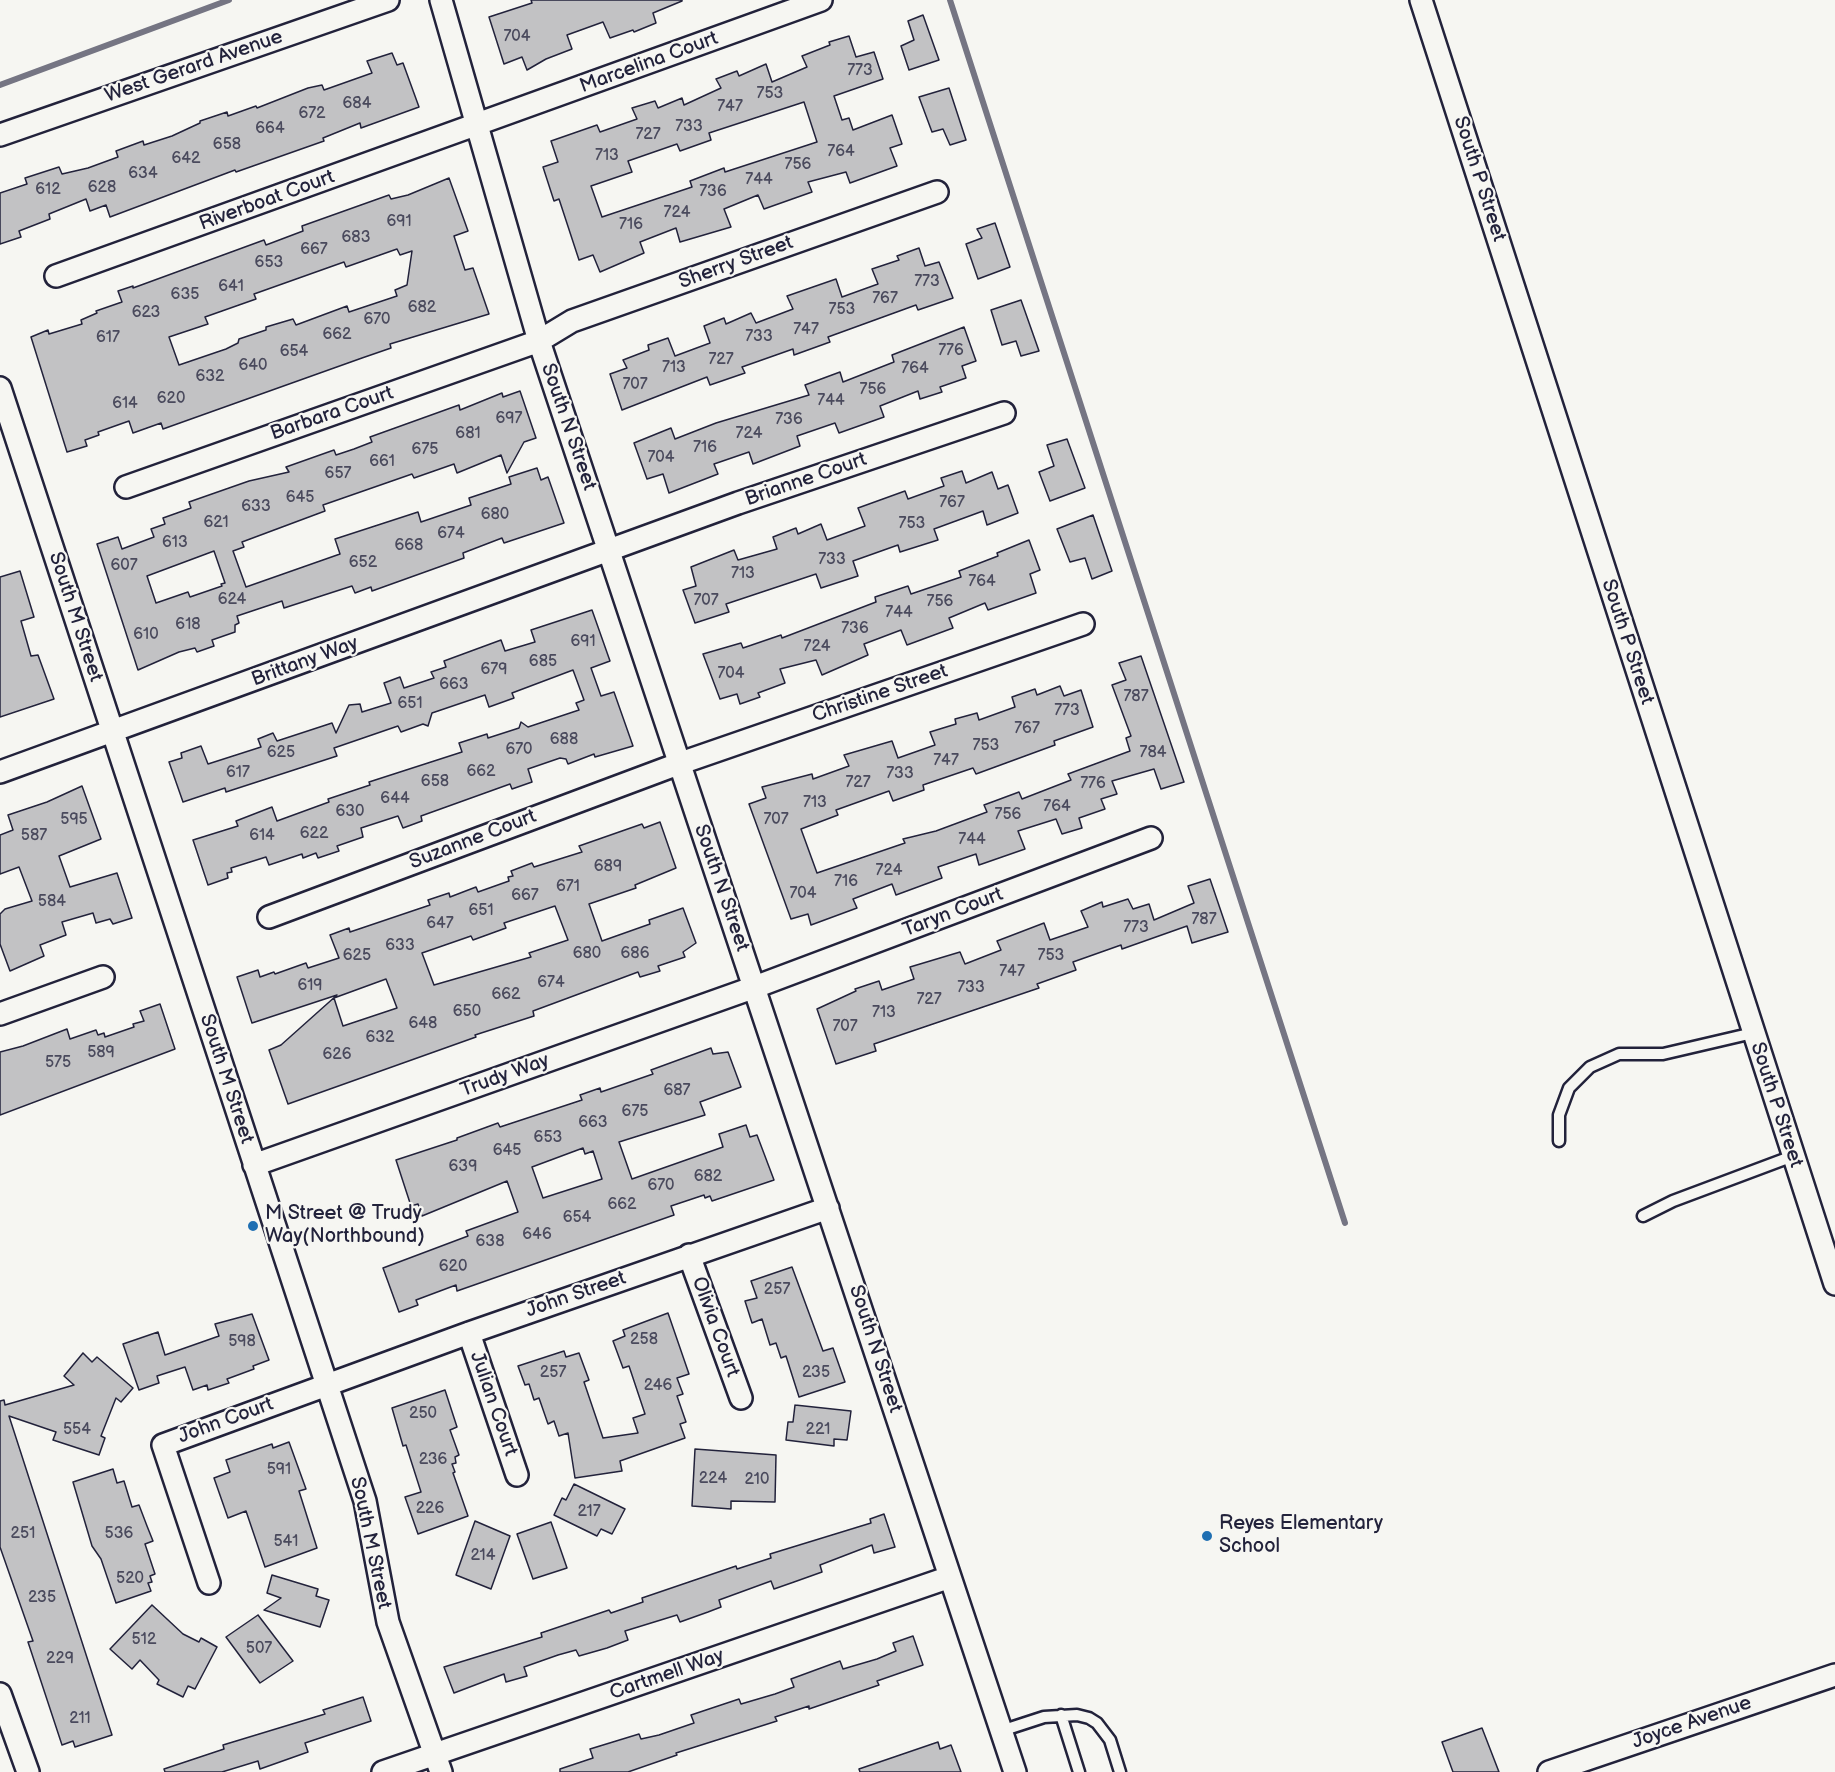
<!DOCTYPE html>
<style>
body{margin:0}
canvas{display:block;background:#f6f6f2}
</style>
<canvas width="1835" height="1772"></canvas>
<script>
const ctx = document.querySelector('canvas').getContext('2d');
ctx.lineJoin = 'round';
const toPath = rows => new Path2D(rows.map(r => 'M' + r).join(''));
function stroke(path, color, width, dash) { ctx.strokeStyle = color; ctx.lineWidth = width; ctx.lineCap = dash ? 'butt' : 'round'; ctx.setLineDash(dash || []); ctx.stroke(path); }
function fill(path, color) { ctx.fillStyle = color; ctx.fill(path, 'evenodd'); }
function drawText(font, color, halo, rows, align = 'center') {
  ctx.font = font + ' "Balsamiq Sans",sans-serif'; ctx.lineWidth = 4.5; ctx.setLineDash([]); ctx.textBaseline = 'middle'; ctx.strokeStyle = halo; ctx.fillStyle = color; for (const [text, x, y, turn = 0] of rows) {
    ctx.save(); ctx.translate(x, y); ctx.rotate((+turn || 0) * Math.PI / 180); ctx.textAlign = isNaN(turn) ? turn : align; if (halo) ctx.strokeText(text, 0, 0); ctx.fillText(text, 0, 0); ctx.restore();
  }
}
stroke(toPath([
 [950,0,1345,1223],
 [0,85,229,0]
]), '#757583', 6);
const building = toPath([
 [531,0,682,0,682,1,653,13,656,23,634,32,633,30,610,38,603,22,567,35,572,49,546,59,527,70,522,57,504,64,489,17,532,3,531,0],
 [923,15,939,60,909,70,901,46,914,40,908,21,923,15],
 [849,36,856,57,874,52,883,79,834,96,842,120,849,118,853,130,892,115,902,144,890,148,897,166,850,183,846,172,808,182,812,192,764,209,758,195,724,209,731,227,680,242,676,228,640,242,644,253,600,272,593,255,579,260,559,199,554,201,543,167,558,162,551,141,597,125,600,132,637,119,632,108,655,101,658,108,682,98,684,105,721,88,716,79,737,71,739,76,766,64,772,82,807,67,802,56,830,45,829,42,849,36],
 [804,102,817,142,725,172,724,168,690,181,692,187,602,217,591,186,632,172,628,161,677,144,680,151,711,140,709,133,804,102],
 [392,53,397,65,403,63,419,107,361,128,360,123,323,138,324,141,236,172,235,170,110,217,106,205,90,211,86,199,49,214,50,219,19,231,21,237,0,244,0,193,27,184,25,178,59,167,62,174,88,168,118,157,116,151,143,141,144,145,172,136,200,123,200,121,227,112,228,116,256,106,257,108,308,88,322,85,324,90,372,73,367,61,392,53],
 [949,88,966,140,950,145,943,129,932,132,919,97,949,88],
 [449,178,468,231,454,236,465,270,473,268,489,314,390,344,391,348,362,358,163,429,161,423,133,433,129,421,98,432,99,435,85,440,87,446,67,452,31,337,48,330,49,334,82,324,81,320,97,313,96,311,122,302,118,291,133,286,133,288,264,240,266,245,303,231,302,226,389,195,391,199,408,195,449,178],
 [397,249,400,255,412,251,407,285,395,290,397,296,349,312,347,306,296,325,293,319,266,327,266,330,239,339,238,343,226,349,179,365,169,337,208,324,205,317,256,299,254,294,344,262,346,267,397,249],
 [995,223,1010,267,978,279,966,244,982,238,977,229,995,223],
 [919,248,925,266,939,262,953,298,918,310,916,305,828,337,830,342,794,355,793,349,742,367,745,373,710,385,707,377,622,410,610,374,627,368,623,360,649,350,648,345,668,338,675,356,710,343,704,326,724,318,726,324,751,313,756,323,793,309,787,296,836,279,842,297,878,284,872,269,899,260,897,256,919,248],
 [1021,300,1039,351,1021,356,1016,341,1002,345,991,310,1021,300],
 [964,327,976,361,962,366,966,378,940,387,942,392,920,399,918,391,880,406,884,417,839,433,835,423,797,436,800,446,753,464,749,452,714,464,718,474,669,493,663,474,647,479,634,443,671,428,675,439,716,423,809,395,805,385,840,372,843,382,894,362,892,355,964,327],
 [520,391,536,438,524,442,507,473,501,455,457,473,454,464,414,478,412,474,323,505,325,511,242,542,244,547,233,551,246,587,340,554,335,539,418,512,421,522,471,505,469,498,511,484,509,477,537,468,541,480,548,477,564,523,504,543,502,538,463,553,464,558,372,591,371,587,355,593,352,586,284,608,282,601,237,616,239,623,235,625,235,632,212,640,214,646,197,652,195,648,179,652,138,670,97,544,118,537,122,549,154,537,151,529,165,524,163,518,191,508,189,502,249,481,289,472,286,467,334,450,336,455,354,449,372,442,370,437,459,405,460,410,502,393,503,397,520,391],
 [214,551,225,583,221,584,222,586,190,597,188,592,156,603,147,576,214,551],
 [1067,439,1085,488,1050,501,1039,472,1054,466,1047,445,1067,439],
 [962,471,966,483,992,472,998,489,1008,485,1018,513,987,525,983,511,934,529,938,540,900,552,898,545,853,561,858,576,821,588,816,574,726,604,729,612,695,623,683,590,696,586,691,567,734,550,738,560,777,549,773,537,796,528,798,534,821,524,827,540,865,526,858,508,905,491,908,499,944,486,941,478,962,471],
 [1093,515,1112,571,1092,579,1085,558,1070,562,1057,529,1093,515],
 [1029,540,1040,570,1030,574,1036,593,988,610,985,603,949,618,953,628,907,645,901,630,864,644,868,655,822,675,816,660,780,669,785,683,758,693,760,697,740,704,737,694,720,699,703,654,741,643,743,648,781,635,782,638,876,602,875,597,908,586,911,594,961,577,959,571,998,556,997,553,1029,540],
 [20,571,34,617,21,621,31,656,38,655,54,699,0,717,0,577,20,571],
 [592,610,610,661,591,668,601,696,614,692,633,746,595,757,594,754,568,764,566,759,560,758,528,769,532,782,512,789,510,784,421,816,422,821,403,828,398,816,361,828,363,837,337,846,339,851,318,858,316,853,303,858,302,854,269,865,266,857,231,868,232,872,227,873,228,878,208,885,193,840,238,826,236,821,272,807,277,821,329,802,328,799,370,785,369,782,462,752,459,743,487,734,488,738,519,728,521,722,528,727,579,710,576,703,584,700,573,670,512,693,514,698,489,707,485,695,432,713,428,726,423,724,401,732,398,726,334,748,337,756,226,792,225,788,183,802,169,762,182,758,181,753,201,746,208,764,261,747,258,739,273,733,277,741,332,723,336,733,349,705,360,704,362,712,391,703,384,683,400,677,404,688,434,678,431,672,446,667,444,661,501,640,505,651,535,642,531,630,592,610],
 [1141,656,1184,782,1161,789,1154,769,1112,781,1117,794,1101,799,1105,809,1079,818,1082,828,1062,834,1056,819,1018,831,1025,849,979,865,976,854,938,867,942,878,896,895,892,884,853,899,857,908,811,925,808,914,791,919,749,804,766,798,762,787,812,774,813,779,849,766,844,755,892,741,898,758,935,745,930,732,956,724,955,719,977,713,979,720,1015,707,1012,697,1035,689,1037,695,1060,686,1064,696,1081,690,1093,727,1054,741,1055,745,976,774,973,768,923,785,924,790,893,801,889,791,836,810,838,815,801,829,817,873,905,843,903,839,936,831,987,812,984,805,1019,792,1022,799,1071,780,1068,774,1130,751,1126,738,1131,736,1112,685,1126,680,1119,663,1141,656],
 [82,786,101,839,59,856,70,887,117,873,132,918,113,924,110,919,96,923,93,913,62,922,66,935,40,945,44,956,10,971,0,944,0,914,5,909,32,901,19,867,0,874,0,835,13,830,8,815,47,802,82,786],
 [660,822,676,868,635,885,636,888,589,904,602,941,650,924,649,920,683,908,696,943,683,952,685,957,658,966,660,971,640,977,638,972,533,1011,534,1016,475,1035,476,1037,288,1104,269,1050,281,1045,337,995,252,1023,237,977,258,970,260,977,274,972,275,974,306,963,308,968,339,958,330,935,349,928,350,932,430,905,428,900,449,893,450,897,476,887,478,892,509,881,508,877,513,876,511,871,532,863,534,867,582,852,579,846,642,824,644,828,660,822],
 [555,906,568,940,529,953,531,957,434,985,422,953,471,936,473,940,506,928,504,923,555,906],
 [386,979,397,1008,343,1026,334,998,386,979],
 [1210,879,1228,932,1192,943,1187,926,1122,949,1121,945,1073,962,1076,970,1037,984,1039,988,874,1044,876,1051,836,1064,817,1009,856,991,855,989,879,981,882,990,914,979,910,967,960,952,965,964,1001,950,997,941,1044,923,1050,940,1088,927,1081,911,1102,902,1103,907,1128,899,1133,909,1149,904,1154,920,1194,903,1188,886,1210,879],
 [160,1004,175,1049,0,1115,0,1052,23,1046,67,1029,70,1039,96,1030,98,1035,104,1033,105,1037,134,1027,133,1024,144,1021,140,1011,160,1004],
 [711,1048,713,1054,728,1052,741,1087,700,1102,705,1115,619,1142,632,1179,723,1147,719,1134,746,1125,750,1137,757,1135,774,1180,712,1201,710,1196,705,1198,704,1195,671,1206,674,1215,457,1291,456,1285,416,1300,418,1305,399,1312,383,1268,468,1236,466,1231,518,1212,507,1181,422,1216,418,1204,411,1206,396,1160,457,1140,457,1138,498,1123,500,1127,582,1100,580,1095,600,1088,601,1092,653,1074,651,1070,711,1048],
 [583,1148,585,1154,593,1151,602,1179,543,1198,532,1167,583,1148],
 [792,1267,823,1351,833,1348,845,1382,799,1397,786,1356,781,1358,776,1343,770,1345,762,1319,752,1323,745,1301,757,1298,751,1281,792,1267],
 [668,1313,689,1374,677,1378,683,1394,677,1396,686,1422,680,1424,685,1438,620,1461,622,1471,575,1478,568,1433,559,1436,554,1421,548,1424,539,1398,534,1400,529,1384,525,1385,518,1366,564,1351,566,1357,579,1353,589,1380,584,1382,603,1438,638,1433,633,1418,645,1414,629,1366,623,1368,613,1341,625,1336,623,1330,668,1313],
 [252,1314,269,1360,253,1366,254,1369,227,1379,229,1383,208,1390,207,1385,193,1390,185,1367,157,1376,159,1383,139,1390,123,1344,158,1332,165,1355,219,1336,215,1324,252,1314],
 [83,1353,92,1362,97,1357,133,1388,121,1402,116,1398,101,1436,105,1438,99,1455,53,1440,56,1432,9,1416,112,1735,75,1747,73,1741,62,1745,28,1642,33,1641,0,1547,0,1401,4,1400,5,1405,74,1385,64,1376,83,1353],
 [445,1390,457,1427,450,1430,459,1455,455,1457,456,1463,452,1464,455,1472,453,1473,468,1516,418,1534,405,1497,421,1492,406,1445,403,1446,392,1408,445,1390],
 [795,1405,851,1411,847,1440,834,1439,834,1446,786,1440,788,1422,793,1422,795,1405],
 [289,1442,306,1489,299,1491,317,1548,265,1567,246,1511,228,1518,214,1478,230,1472,226,1460,272,1444,273,1448,289,1442],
 [695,1449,776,1455,775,1502,731,1501,731,1509,692,1506,695,1449],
 [113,1469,117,1483,124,1481,132,1507,139,1505,147,1526,153,1541,145,1544,155,1574,150,1576,152,1582,148,1583,151,1591,116,1603,101,1559,92,1546,73,1482,113,1469],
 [574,1484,625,1509,612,1534,601,1529,597,1536,554,1515,562,1498,566,1500,574,1484],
 [884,1514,895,1547,874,1553,872,1545,820,1565,822,1572,794,1582,774,1589,771,1581,719,1600,721,1607,708,1612,680,1622,677,1615,625,1631,628,1640,607,1648,579,1656,576,1650,558,1655,524,1667,527,1676,506,1682,504,1674,454,1693,444,1667,542,1637,541,1633,609,1610,611,1613,643,1602,642,1598,736,1566,737,1569,771,1558,770,1554,871,1523,870,1519,884,1514],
 [475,1521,510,1536,491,1589,456,1575,475,1521],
 [551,1522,567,1568,533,1579,517,1534,551,1522],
 [272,1575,318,1589,316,1596,329,1600,320,1627,264,1610,281,1598,267,1593,272,1575],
 [152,1605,183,1634,199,1642,201,1638,217,1647,195,1689,188,1686,183,1697,157,1684,159,1680,140,1660,132,1669,110,1649,152,1605],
 [258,1615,293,1661,260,1683,226,1637,258,1615],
 [913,1636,923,1665,877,1681,879,1685,809,1709,809,1706,775,1717,777,1721,676,1753,677,1755,628,1772,560,1772,560,1769,593,1758,590,1749,639,1734,641,1739,659,1735,694,1723,691,1715,739,1699,741,1704,775,1694,794,1687,791,1679,840,1661,843,1669,877,1659,896,1651,893,1643,913,1636],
 [363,1697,371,1721,305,1743,308,1752,260,1769,258,1761,222,1772,165,1772,164,1769,224,1749,223,1745,325,1714,323,1710,363,1697],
 [1482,1728,1499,1772,1453,1772,1442,1742,1482,1728],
 [938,1742,940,1749,951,1745,961,1772,860,1772,859,1769,938,1742]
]);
fill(building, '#c2c2c4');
stroke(building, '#22223b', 1.5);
const lane = toPath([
 [1559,1141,1559,1115,1569,1088,1590,1067,1619,1054,1663,1054,1753,1033],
 [1643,1216,1673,1201,1793,1156],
 [1061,1715,1079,1772],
 [1001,1731,1044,1717,1077,1715,1089,1718,1097,1723,1110,1740,1120,1772]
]);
const street = toPath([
 [441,0,539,341,1015,1772],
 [1421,0,1835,1284],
 [0,135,388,0],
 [56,276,821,0],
 [0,388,365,1501,388,1622,441,1772],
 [126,487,539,341,572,321,937,192],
 [0,772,738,503,1004,413],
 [269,917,678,764,1083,624],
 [0,1014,103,977],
 [254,1165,755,987,1151,838],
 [689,1255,741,1398],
 [469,1333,517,1475],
 [209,1583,163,1445,469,1333,828,1208],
 [0,1694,28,1772],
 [383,1772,950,1577],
 [1549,1772,1835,1675]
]);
stroke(lane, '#22223b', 15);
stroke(street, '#22223b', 26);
stroke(lane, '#f6f6f2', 10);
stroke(street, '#f6f6f2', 21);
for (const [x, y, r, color] of [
 [253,1226,6,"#1f6fb2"],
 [1207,1536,6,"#1f6fb2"]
]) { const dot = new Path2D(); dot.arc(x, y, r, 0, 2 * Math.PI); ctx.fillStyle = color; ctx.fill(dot); stroke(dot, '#f6f6f2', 2); }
drawText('16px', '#4a4a5d', null, [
 ["704",517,37],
 ["773",860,71],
 ["753",770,94],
 ["684",357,104],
 ["747",730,107],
 ["672",312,114],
 ["733",689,127],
 ["664",270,129],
 ["727",648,135],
 ["658",227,145],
 ["764",841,152],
 ["713",607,156],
 ["642",186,159],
 ["756",798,165],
 ["634",143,174],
 ["744",759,180],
 ["628",102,188],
 ["612",48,190],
 ["736",713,192],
 ["724",677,213],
 ["691",399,222],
 ["716",631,225],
 ["683",356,238],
 ["667",314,250],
 ["653",269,263],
 ["773",927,282],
 ["641",231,287],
 ["635",185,295],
 ["767",885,299],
 ["682",422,308],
 ["753",842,310],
 ["623",146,313],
 ["670",377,320],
 ["747",806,330],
 ["662",337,335],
 ["733",759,337],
 ["617",108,338],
 ["776",951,351],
 ["654",294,352],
 ["727",721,360],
 ["640",253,366],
 ["713",674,368],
 ["764",915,369],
 ["632",210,377],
 ["707",635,385],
 ["756",873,390],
 ["620",171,399],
 ["744",831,401],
 ["614",125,404],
 ["697",509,419],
 ["736",789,420],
 ["681",468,434],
 ["724",749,434],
 ["716",705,448],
 ["675",425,450],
 ["704",661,458],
 ["661",382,462],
 ["657",338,474],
 ["645",300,498],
 ["767",952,503],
 ["633",256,507],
 ["680",495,515],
 ["621",216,523],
 ["753",912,524],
 ["674",451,534],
 ["613",175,543],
 ["668",409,546],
 ["733",832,560],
 ["652",363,563],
 ["607",124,566],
 ["713",743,574],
 ["764",982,582],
 ["624",232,600],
 ["707",706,601],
 ["756",940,602],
 ["744",899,613],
 ["618",188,625],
 ["736",855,629],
 ["610",146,635],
 ["691",583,642],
 ["724",817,647],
 ["685",543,662],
 ["679",494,670],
 ["704",731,674],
 ["663",454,685],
 ["787",1136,697],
 ["651",410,704],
 ["773",1067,711],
 ["767",1027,729],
 ["688",564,740],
 ["753",986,746],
 ["670",519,750],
 ["625",281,753],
 ["784",1153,753],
 ["747",946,761],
 ["662",481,772],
 ["617",238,773],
 ["733",900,774],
 ["658",435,782],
 ["727",858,783],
 ["776",1093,784],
 ["644",395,799],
 ["713",815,803],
 ["764",1057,807],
 ["630",350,812],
 ["756",1008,815],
 ["595",74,820],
 ["707",776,820],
 ["622",314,834],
 ["587",34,836],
 ["614",262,836],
 ["744",972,840],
 ["689",608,867],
 ["724",889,871],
 ["716",846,882],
 ["671",568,887],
 ["704",803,894],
 ["667",525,896],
 ["584",52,902],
 ["651",481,911],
 ["787",1204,920],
 ["647",440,924],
 ["773",1136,928],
 ["633",400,946],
 ["680",587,954],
 ["686",635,954],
 ["625",357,956],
 ["753",1051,956],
 ["747",1012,972],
 ["674",551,983],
 ["619",310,986],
 ["733",971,988],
 ["662",506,995],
 ["727",929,1000],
 ["650",467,1012],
 ["713",884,1013],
 ["648",423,1024],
 ["707",845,1027],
 ["632",380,1038],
 ["589",101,1053],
 ["626",337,1055],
 ["575",58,1063],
 ["687",677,1091],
 ["675",635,1112],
 ["663",593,1123],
 ["653",548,1138],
 ["645",507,1151],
 ["639",463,1167],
 ["682",708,1177],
 ["670",661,1186],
 ["662",622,1205],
 ["654",577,1218],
 ["646",537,1235],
 ["638",490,1242],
 ["620",453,1267],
 ["257",777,1290],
 ["258",644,1340],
 ["598",242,1342],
 ["257",553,1373],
 ["235",816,1373],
 ["246",658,1386],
 ["250",423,1414],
 ["554",77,1430],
 ["221",818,1430],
 ["236",433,1460],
 ["591",279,1470],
 ["224",713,1479],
 ["210",757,1480],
 ["226",430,1509],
 ["217",589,1512],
 ["251",23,1534],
 ["536",119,1534],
 ["541",286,1542],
 ["214",483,1556],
 ["520",130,1579],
 ["235",42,1598],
 ["512",144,1640],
 ["507",259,1649],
 ["229",60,1659],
 ["211",80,1719]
]);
drawText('20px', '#22223b', '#f6f6f2', [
 ["Marcelina Court",649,63,-20],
 ["West Gerard Avenue",194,67,-19],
 ["South P Street",1479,179,72],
 ["Riverboat Court",267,201,-20],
 ["Sherry Street",736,263,-20],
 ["Barbara Court",332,414,-19],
 ["South N Street",568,427,71],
 ["Brianne Court",806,480,-19],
 ["South M Street",75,617,72],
 ["South P Street",1627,642,72],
 ["Brittany Way",305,662,-20],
 ["Christine Street",880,694,-19],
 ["Suzanne Court",473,840,-21],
 ["South N Street",721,888,71],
 ["Taryn Court",953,913,-21],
 ["Trudy Way",505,1076,-20],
 ["South M Street",226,1079,72],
 ["South P Street",1776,1105,72],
 ["John Street",576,1295,-19],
 ["Olivia Court",715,1327,70],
 ["South N Street",875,1349,72],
 ["Julian Court",493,1404,71],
 ["John Court",226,1421,-20],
 ["South M Street",370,1543,78],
 ["Cartmell Way",667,1675,-19],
 ["Joyce Avenue",1692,1723,-19]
]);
drawText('20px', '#22223b', '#f6f6f2', [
 ["M Street @ Trudy",265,1214],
 ["Way(Northbound)",265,1237],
 ["Reyes Elementary",1219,1524],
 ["School",1219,1547]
], 'left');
</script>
